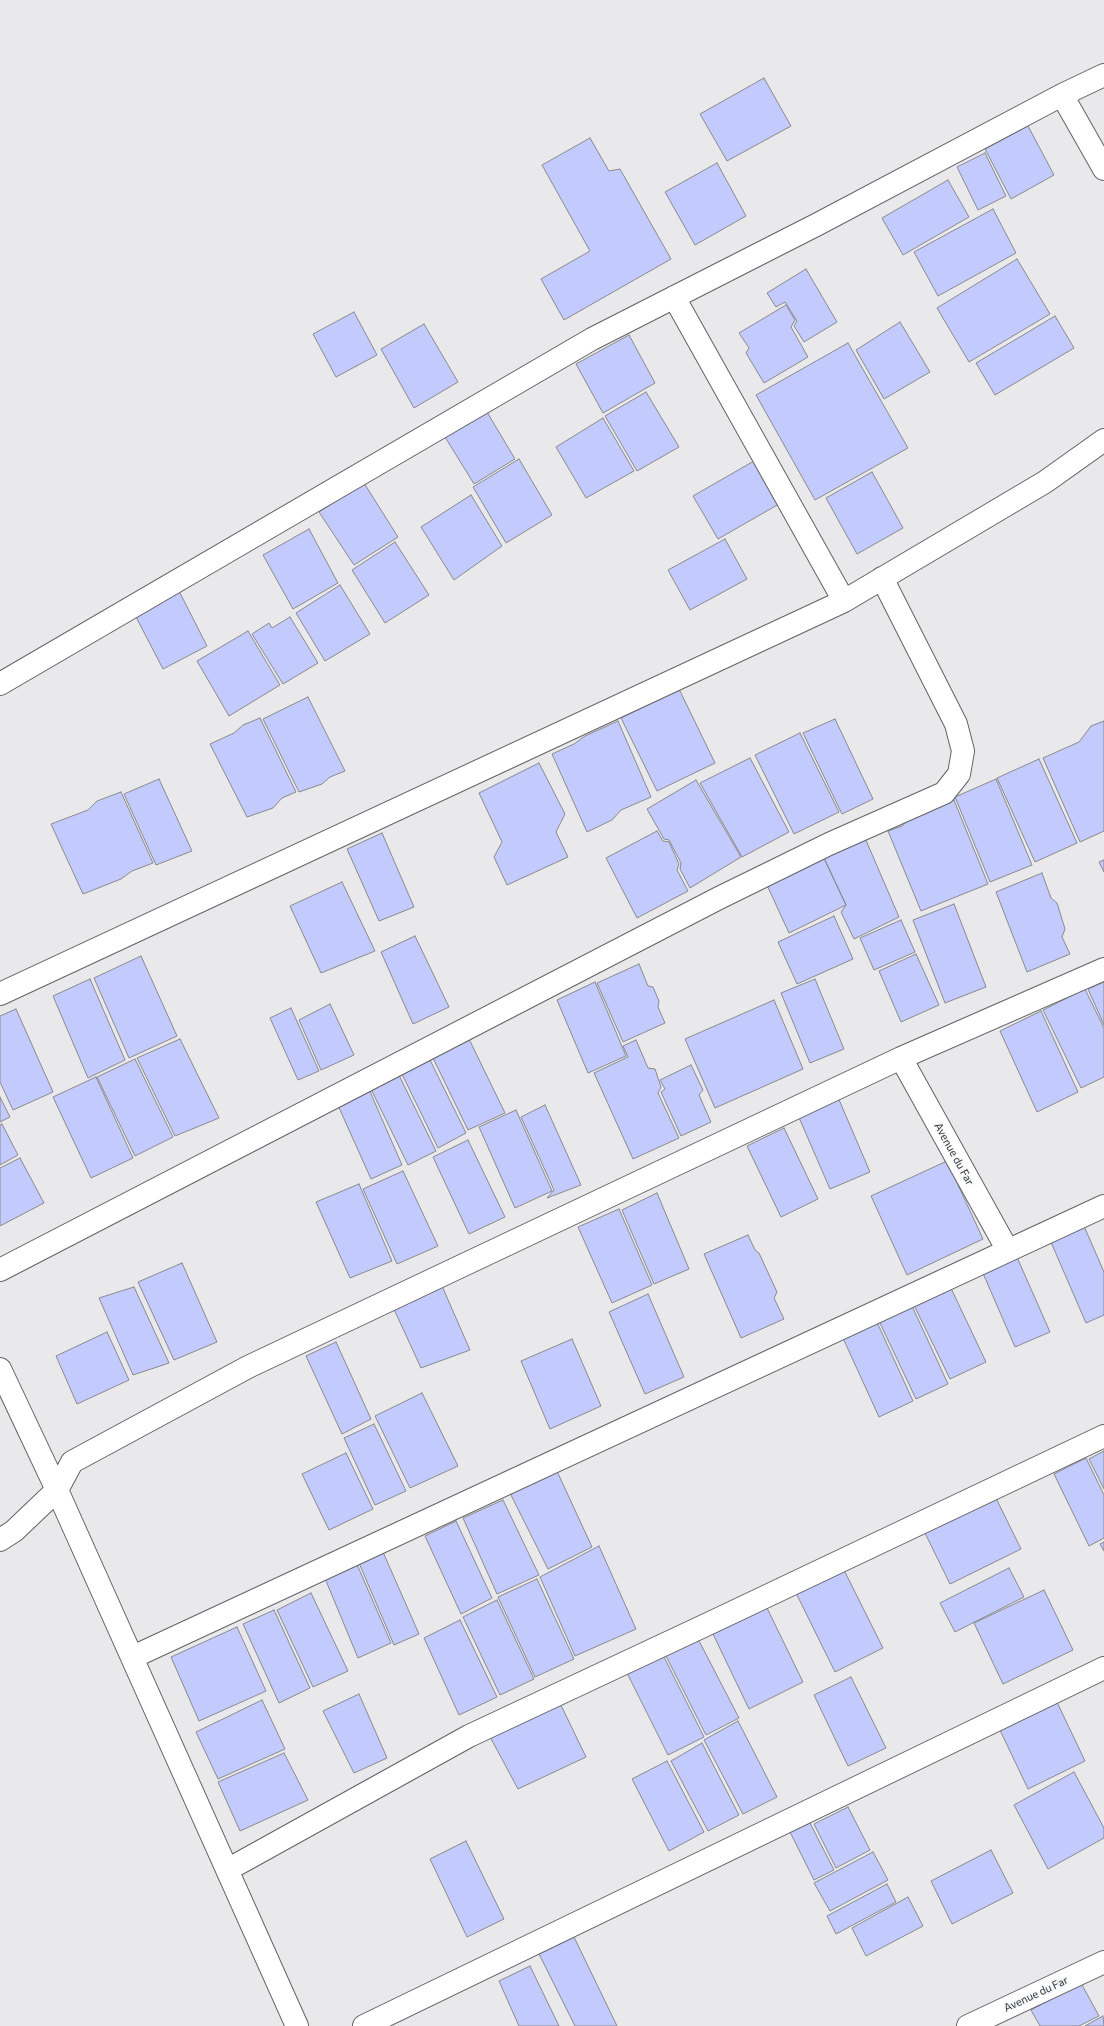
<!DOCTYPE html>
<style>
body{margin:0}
canvas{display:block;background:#e9e9ec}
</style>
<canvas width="1104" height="2026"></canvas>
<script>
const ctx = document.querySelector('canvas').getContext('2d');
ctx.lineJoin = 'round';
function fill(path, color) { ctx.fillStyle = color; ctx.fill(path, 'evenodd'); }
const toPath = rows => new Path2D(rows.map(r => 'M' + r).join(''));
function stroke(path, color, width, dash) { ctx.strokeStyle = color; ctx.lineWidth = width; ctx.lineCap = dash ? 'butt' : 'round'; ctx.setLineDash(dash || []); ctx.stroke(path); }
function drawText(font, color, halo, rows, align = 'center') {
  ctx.font = font + ' Commissioner,sans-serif'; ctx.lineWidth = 3; ctx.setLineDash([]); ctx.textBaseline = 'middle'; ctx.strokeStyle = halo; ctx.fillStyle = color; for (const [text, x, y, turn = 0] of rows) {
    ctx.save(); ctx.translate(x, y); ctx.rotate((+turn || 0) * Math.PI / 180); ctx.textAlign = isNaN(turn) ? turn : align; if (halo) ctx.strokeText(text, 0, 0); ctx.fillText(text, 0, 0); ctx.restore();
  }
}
const building = toPath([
 [764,78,791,126,727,161,700,114,764,78],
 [1028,126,1054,175,1011,199,985,149,1028,126],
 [590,138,609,171,620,169,671,259,564,320,541,279,590,251,542,165,590,138],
 [985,153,1006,196,978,210,957,167,985,153],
 [717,163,746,216,695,245,665,192,717,163],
 [948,180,969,217,903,255,882,218,948,180],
 [993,209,1016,253,938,296,914,252,993,209],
 [1017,259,1050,314,969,362,937,308,1017,259],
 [806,269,837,322,804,342,794,326,797,321,785,302,776,307,767,293,806,269],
 [786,305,795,320,791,327,808,357,764,383,746,353,749,348,739,333,786,305],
 [354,312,377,355,336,377,313,334,354,312],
 [1055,316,1074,348,995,395,976,363,1055,316],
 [900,322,930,372,884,399,856,350,900,322],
 [424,324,458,382,414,408,381,349,424,324],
 [629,335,655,383,603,413,576,364,629,335],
 [848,343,908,448,815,500,756,395,848,343],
 [646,392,679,447,637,471,605,416,646,392],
 [487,412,515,459,474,484,445,437,487,412],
 [603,418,634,471,586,498,556,447,603,418],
 [519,459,552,515,506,543,473,487,519,459],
 [754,461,779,504,718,539,693,496,754,461],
 [872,472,903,528,857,554,826,498,872,472],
 [364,483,398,537,354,565,319,512,364,483],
 [471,495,502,546,454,580,421,527,471,495],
 [309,529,338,583,293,609,263,555,309,529],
 [725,539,747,579,690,610,668,570,725,539],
 [395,542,429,595,385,623,352,570,395,542],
 [340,585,370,634,325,661,296,613,340,585],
 [179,591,207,646,163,669,135,615,179,591],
 [290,617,318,663,283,684,252,634,269,623,272,628,290,617],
 [248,631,280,685,229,716,197,661,248,631],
 [679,689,715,763,657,791,621,718,679,689],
 [308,697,345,771,330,777,322,784,299,792,263,719,308,697],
 [260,718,296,792,282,798,273,808,247,817,210,744,234,733,243,725,260,718],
 [835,719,873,799,842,814,803,733,835,719],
 [618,721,651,797,621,810,612,820,587,832,552,754,574,744,585,736,618,721],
 [1104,721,1104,831,1080,842,1043,758,1079,742,1091,726,1104,721],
 [800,733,839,812,794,834,755,755,800,733],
 [750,758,789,832,742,857,700,783,750,758],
 [1039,759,1077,843,1035,862,997,778,1039,759],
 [539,763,565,814,556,832,568,857,507,885,494,857,502,842,479,793,539,763],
 [159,779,192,851,156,865,124,794,159,779],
 [996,779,1032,865,990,882,955,797,996,779],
 [696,780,741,857,690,888,680,869,681,863,669,840,664,839,647,809,696,780],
 [121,792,153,863,132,871,121,879,83,894,51,824,88,810,97,801,121,792],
 [954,800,988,884,921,911,888,831,902,826,912,817,954,800],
 [657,831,663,841,669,842,679,864,677,870,688,891,637,918,606,858,657,831],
 [382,833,414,907,379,921,347,849,382,833],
 [865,838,899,917,854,939,841,912,846,905,823,856,865,838],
 [823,856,846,905,789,933,766,883,823,856],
 [1104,860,1104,872,1099,862,1104,860],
 [1042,873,1051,898,1057,903,1065,929,1062,937,1070,954,1027,972,996,892,1042,873],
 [342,882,375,951,321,973,290,906,342,882],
 [954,904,986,987,945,1003,913,920,954,904],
 [834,916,853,959,797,984,778,942,834,916],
 [901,920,915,952,874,970,860,938,901,920],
 [415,936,449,1007,413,1024,381,952,415,936],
 [916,954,939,1005,901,1022,879,971,916,954],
 [141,956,177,1036,129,1058,94,978,141,956],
 [639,964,648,986,653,987,659,1001,658,1007,665,1023,623,1042,597,983,639,964],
 [90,979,125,1060,88,1078,53,996,90,979],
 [815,979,844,1049,810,1063,781,993,815,979],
 [595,982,626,1056,588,1073,557,1000,595,982],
 [1104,982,1104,1025,1088,989,1104,982],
 [1085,989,1104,1028,1104,1077,1081,1088,1043,1010,1085,989],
 [774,1000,803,1069,715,1108,685,1039,774,1000],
 [330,1004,354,1055,321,1070,299,1020,330,1004],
 [291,1008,319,1071,298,1080,270,1018,291,1008],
 [16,1009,53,1092,13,1110,0,1082,0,1016,16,1009],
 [1041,1011,1078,1092,1037,1112,1000,1031,1041,1011],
 [180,1039,219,1118,175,1136,137,1058,180,1039],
 [469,1039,505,1113,468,1130,433,1058,469,1039],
 [636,1040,648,1068,655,1069,661,1087,658,1093,679,1138,633,1159,594,1073,628,1057,623,1046,636,1040],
 [429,1058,466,1133,438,1148,401,1072,429,1058],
 [135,1059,173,1137,135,1156,97,1077,135,1059],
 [691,1065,703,1090,699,1095,711,1122,681,1136,661,1092,665,1089,660,1080,691,1065],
 [398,1073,436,1151,408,1165,370,1087,398,1073],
 [96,1077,133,1158,91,1178,53,1097,96,1077],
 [368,1087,402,1165,371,1179,336,1101,368,1087],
 [837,1095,870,1172,830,1189,797,1113,837,1095],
 [0,1097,10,1117,0,1122,0,1097],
 [545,1105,581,1185,547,1198,554,1190,521,1117,545,1105],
 [516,1110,552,1191,515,1208,479,1127,516,1110],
 [2,1124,18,1155,0,1165,0,1125,2,1124],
 [784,1128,818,1199,781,1217,747,1146,784,1128],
 [468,1140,505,1217,469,1234,433,1157,468,1140],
 [20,1158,44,1203,0,1226,0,1168,20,1158],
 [947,1161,983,1239,907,1275,871,1196,947,1161],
 [403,1171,438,1246,397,1264,363,1189,403,1171],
 [359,1184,392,1261,350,1278,316,1202,359,1184],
 [657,1193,689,1269,654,1284,622,1210,657,1193],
 [619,1209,652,1285,612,1303,578,1227,619,1209],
 [1084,1226,1104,1272,1104,1315,1086,1323,1050,1240,1084,1226],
 [748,1235,755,1250,759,1253,777,1292,774,1298,784,1319,741,1338,704,1254,748,1235],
 [1016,1255,1050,1332,1015,1347,982,1271,1016,1255],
 [182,1263,217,1342,174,1360,138,1282,182,1263],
 [949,1284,986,1362,950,1379,912,1301,949,1284],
 [442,1286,470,1350,421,1368,393,1307,442,1286],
 [134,1287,169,1363,133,1375,99,1298,134,1287],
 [648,1294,684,1377,645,1394,609,1312,648,1294],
 [912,1306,948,1384,916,1399,879,1321,912,1306],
 [876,1320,913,1401,879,1417,842,1336,876,1320],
 [107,1332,129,1380,77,1404,56,1356,107,1332],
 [572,1339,601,1406,550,1429,521,1361,572,1339],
 [336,1342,371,1419,342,1434,306,1356,336,1342],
 [422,1393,458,1466,410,1488,375,1416,422,1393],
 [374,1424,406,1491,375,1505,344,1438,374,1424],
 [1104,1451,1104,1489,1089,1459,1104,1451],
 [346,1453,373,1509,329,1530,302,1474,346,1453],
 [1086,1458,1104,1495,1104,1538,1089,1546,1054,1474,1086,1458],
 [556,1469,592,1547,548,1569,510,1493,556,1469],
 [993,1492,1021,1549,950,1584,922,1527,993,1492],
 [503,1500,539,1575,497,1594,463,1518,503,1500],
 [456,1521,492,1598,461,1614,425,1536,456,1521],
 [1104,1542,1104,1551,1100,1544,1104,1542],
 [599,1546,636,1629,575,1656,540,1577,599,1546],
 [383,1552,419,1634,394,1645,359,1563,383,1552],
 [356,1562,391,1643,358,1658,324,1576,356,1562],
 [843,1568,883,1648,835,1672,796,1593,843,1568],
 [1009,1568,1024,1597,955,1632,940,1603,1009,1568],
 [537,1579,574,1659,535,1677,498,1597,537,1579],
 [1044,1590,1073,1650,1003,1684,974,1623,1044,1590],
 [311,1593,348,1671,313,1687,277,1610,311,1593],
 [497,1600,534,1679,500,1695,463,1617,497,1600],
 [767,1608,803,1682,749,1709,713,1634,767,1608],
 [274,1610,310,1688,279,1703,243,1624,274,1610],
 [460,1620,497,1697,459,1715,424,1638,460,1620],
 [237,1627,266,1691,199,1721,171,1657,237,1627],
 [697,1637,739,1718,706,1735,665,1654,697,1637],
 [663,1655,704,1737,668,1755,627,1673,663,1655],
 [851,1677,886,1748,848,1766,814,1695,851,1677],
 [359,1694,387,1758,354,1773,323,1711,359,1694],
 [1055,1698,1085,1761,1028,1789,998,1726,1055,1698],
 [558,1699,586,1757,518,1789,488,1733,558,1699],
 [262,1700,285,1749,218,1779,196,1732,262,1700],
 [738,1721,777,1797,743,1814,704,1740,738,1721],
 [702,1743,739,1815,708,1831,671,1761,702,1743],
 [284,1753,308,1800,240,1831,218,1782,284,1753],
 [667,1761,704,1832,669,1851,632,1779,667,1761],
 [1074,1772,1104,1828,1104,1838,1048,1869,1014,1805,1074,1772],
 [848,1807,870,1850,836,1868,814,1824,848,1807],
 [810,1823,834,1870,814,1880,790,1832,810,1823],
 [466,1841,504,1919,467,1937,430,1859,466,1841],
 [991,1850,1013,1893,952,1924,931,1881,991,1850],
 [873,1852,888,1880,830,1911,814,1883,873,1852],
 [887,1884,896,1902,836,1934,827,1916,887,1884],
 [908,1897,923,1926,866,1956,852,1928,908,1897],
 [574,1937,617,2026,575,2026,539,1954,574,1937],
 [530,1966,559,2026,519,2026,499,1981,530,1966],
 [1081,1983,1099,2016,1079,2026,1040,2026,1031,2010,1081,1983],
 [1103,2016,1104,2026,1085,2026,1103,2016]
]);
fill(building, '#c3cafd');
stroke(building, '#89898c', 1);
const minor = toPath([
 [1062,95,1104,169],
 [674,297,844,601],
 [0,684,592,339,818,224,1062,95,1104,75],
 [0,994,844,601,1045,482,1104,440],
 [901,1058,1007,1249],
 [0,1270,719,898,829,844,944,793,959,774,963,751,956,724,882,578],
 [0,1369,57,1490,297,2026],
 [0,1540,14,1531,57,1490,72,1462,248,1367,901,1058,1104,969],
 [133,1657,1104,1206],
 [227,1870,469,1736,710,1623,1104,1436],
 [364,2026,1104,1668],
 [968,2026,1104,1962]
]);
stroke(minor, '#626265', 24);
stroke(minor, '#fff', 22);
drawText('11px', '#343435', '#f6f7f9', [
 ["Avenue du Far",954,1154,61],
 ["Avenue du Far",1036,1994,-25]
]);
</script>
